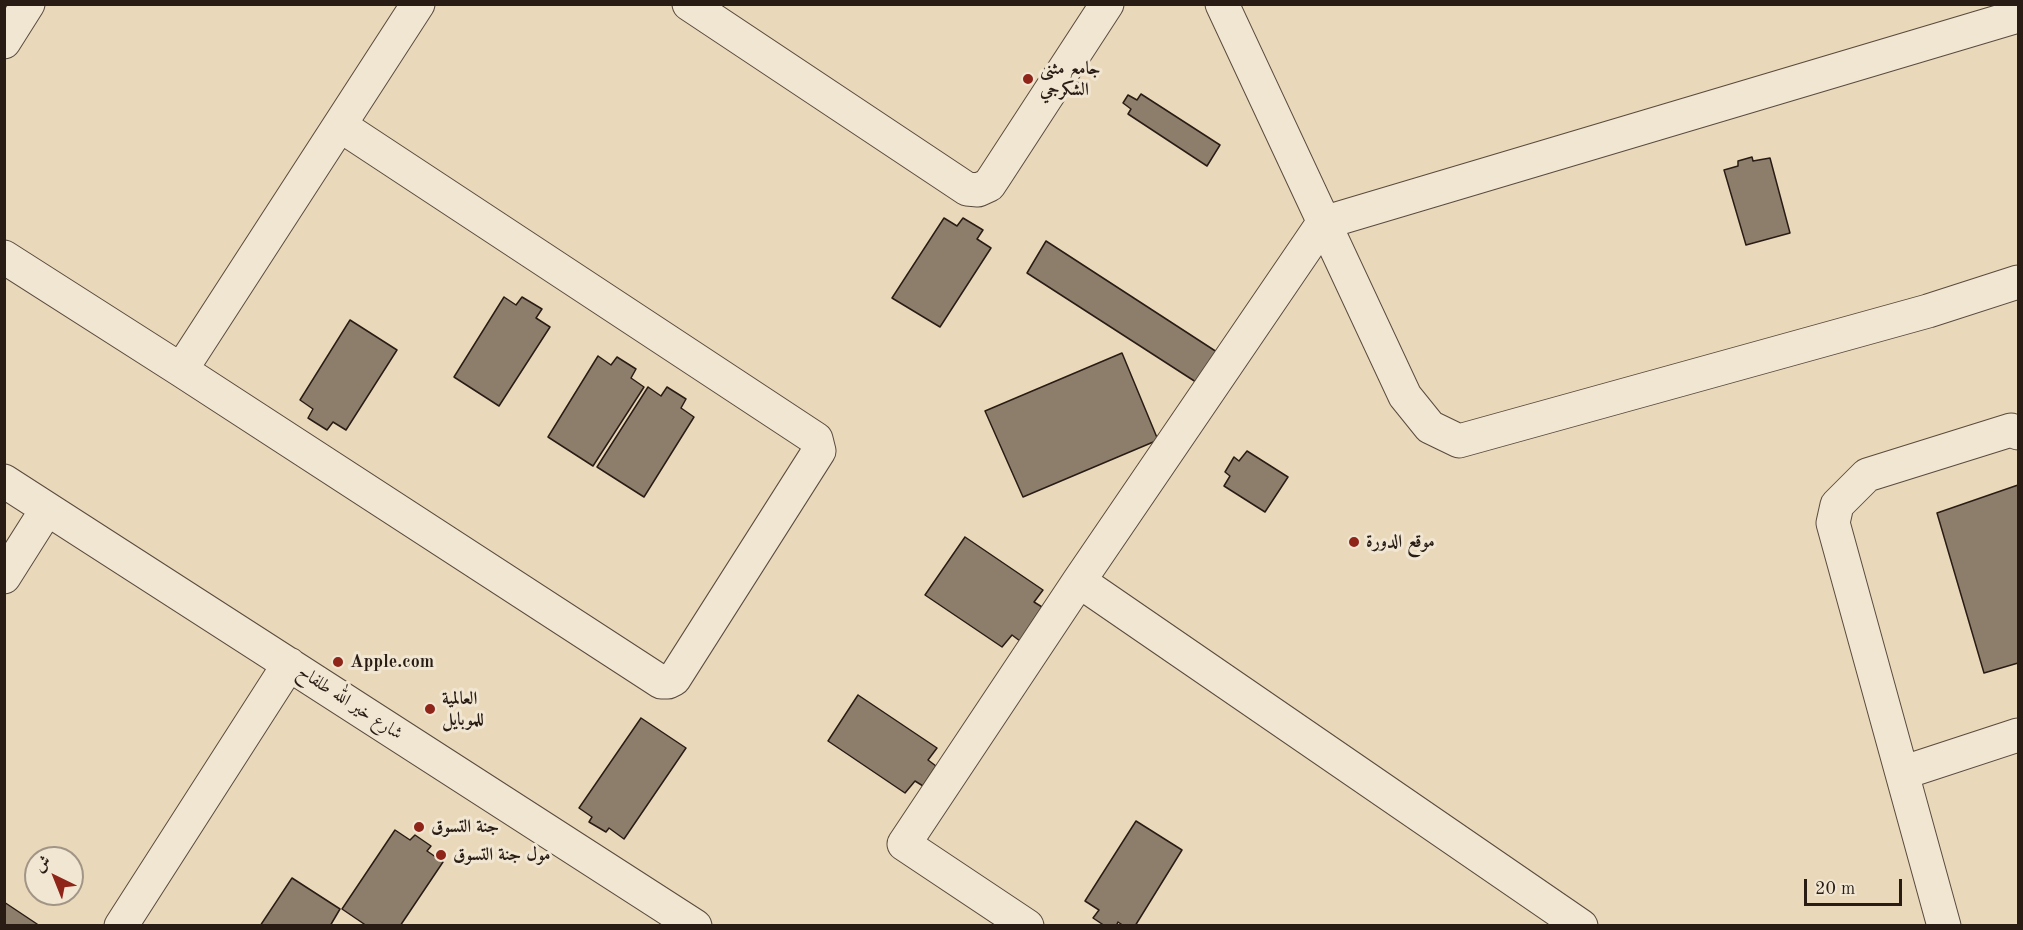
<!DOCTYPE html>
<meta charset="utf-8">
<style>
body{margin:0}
#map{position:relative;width:2023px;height:930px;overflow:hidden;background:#e9d8ba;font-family:"Old Standard TT",Amiri,serif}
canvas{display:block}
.frame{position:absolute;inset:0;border:6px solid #291c15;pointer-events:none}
.north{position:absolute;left:24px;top:846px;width:60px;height:60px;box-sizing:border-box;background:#f1e6d2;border:2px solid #a19586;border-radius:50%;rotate:317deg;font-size:16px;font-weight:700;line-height:24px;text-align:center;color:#291c15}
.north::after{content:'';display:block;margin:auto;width:21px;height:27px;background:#8f2418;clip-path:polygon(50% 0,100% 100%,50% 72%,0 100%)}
.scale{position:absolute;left:1804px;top:879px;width:98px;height:27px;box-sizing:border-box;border:3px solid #291c15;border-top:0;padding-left:8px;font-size:18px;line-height:21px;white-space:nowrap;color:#291c15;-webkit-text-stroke:4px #f1e6d2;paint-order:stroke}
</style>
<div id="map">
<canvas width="2023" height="930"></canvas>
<div class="frame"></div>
<div class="north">ش</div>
<div class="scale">20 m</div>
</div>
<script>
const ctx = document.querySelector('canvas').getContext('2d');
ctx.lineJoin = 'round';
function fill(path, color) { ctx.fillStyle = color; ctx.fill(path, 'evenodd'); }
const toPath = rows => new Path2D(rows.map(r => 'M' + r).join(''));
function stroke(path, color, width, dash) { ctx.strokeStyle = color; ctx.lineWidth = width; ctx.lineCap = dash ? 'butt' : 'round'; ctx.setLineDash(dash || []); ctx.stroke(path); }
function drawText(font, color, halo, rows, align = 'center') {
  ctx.font = font + ' "Old Standard TT",Amiri,serif'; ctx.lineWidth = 6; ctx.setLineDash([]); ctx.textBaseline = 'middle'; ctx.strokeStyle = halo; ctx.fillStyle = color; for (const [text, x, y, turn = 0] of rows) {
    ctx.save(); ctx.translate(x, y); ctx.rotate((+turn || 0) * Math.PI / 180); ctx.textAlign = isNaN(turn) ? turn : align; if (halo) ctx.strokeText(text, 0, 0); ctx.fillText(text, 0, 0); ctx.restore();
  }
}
const building = toPath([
 [1141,94,1220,145,1207,166,1128,114,1131,109,1123,103,1128,95,1137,100,1141,94],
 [1752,157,1753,161,1770,158,1790,233,1746,245,1724,170,1738,166,1738,161,1752,157],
 [944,218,957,226,963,218,983,230,977,239,991,248,940,327,892,298,944,218],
 [1046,241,1220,354,1199,384,1027,273,1046,241],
 [504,297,516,305,522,297,542,309,536,318,550,327,499,406,454,377,504,297],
 [350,320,397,350,346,430,333,422,327,430,308,418,313,409,300,400,350,320],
 [1122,353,1158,440,1023,497,985,411,1122,353],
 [598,356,611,365,617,357,636,369,631,378,644,387,593,466,548,437,598,356],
 [648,387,661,396,667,387,686,399,681,408,694,417,644,497,597,467,648,387],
 [1247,451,1288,477,1265,512,1224,486,1230,476,1225,472,1234,457,1239,461,1247,451],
 [2018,485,2018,663,1984,673,1937,513,2018,485],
 [965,537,1043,590,1034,602,1042,607,1020,641,1012,635,1002,647,925,595,965,537],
 [858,695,937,748,928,760,936,766,923,786,915,781,905,793,828,741,858,695],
 [641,718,686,748,624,839,609,828,606,832,589,822,592,817,579,808,641,718],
 [1136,821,1182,850,1135,926,1124,926,1118,922,1116,926,1105,926,1093,918,1099,910,1085,901,1136,821],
 [395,830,410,840,415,835,431,846,427,851,443,862,400,926,367,926,342,909,395,830],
 [292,878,340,909,330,926,260,926,292,878],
 [4,902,40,926,4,926,4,902]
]);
fill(building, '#8d7e6b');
stroke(building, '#291c15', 1.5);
const minor = toPath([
 [689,4,967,189,978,190,989,185,995,176,1107,4],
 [1222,4,1405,396,1430,427,1459,441,1928,311,2018,282],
 [4,42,28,4],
 [4,257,181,370,661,682,668,682,674,679,819,451,816,439,341,126],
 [181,370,418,4],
 [4,481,695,926],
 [4,577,47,509],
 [1079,581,1581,926],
 [1902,773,2018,735],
 [121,926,289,664],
 [1027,926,904,844,1079,581,1323,223,2018,16],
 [1944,926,1833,523,1837,505,1867,475,2011,430,2018,433]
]);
stroke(minor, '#594b3e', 35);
stroke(minor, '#f1e6d2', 33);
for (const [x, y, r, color] of [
 [1028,79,6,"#8f2418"],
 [1354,542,6,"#8f2418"],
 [338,662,6,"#8f2418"],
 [430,709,6,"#8f2418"],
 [419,827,6,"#8f2418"],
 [441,855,6,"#8f2418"]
]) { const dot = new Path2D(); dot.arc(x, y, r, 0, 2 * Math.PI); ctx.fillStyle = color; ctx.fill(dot); stroke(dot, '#f1e6d2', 2); }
drawText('bold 18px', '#291c15', '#f1e6d2', [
 ["جامع مثنى",1040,69],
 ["الشكرجي",1040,90],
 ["موقع الدورة",1366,542],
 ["Apple.com",350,662],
 ["العالمية",442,699],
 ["للموبايل",442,720],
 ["جنة التسوق",431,827],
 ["مول جنة التسوق",453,855]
], 'left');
drawText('18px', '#291c15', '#f1e6d2', [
 ["شارع خير الله طلفاح",350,703,33]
]);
</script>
